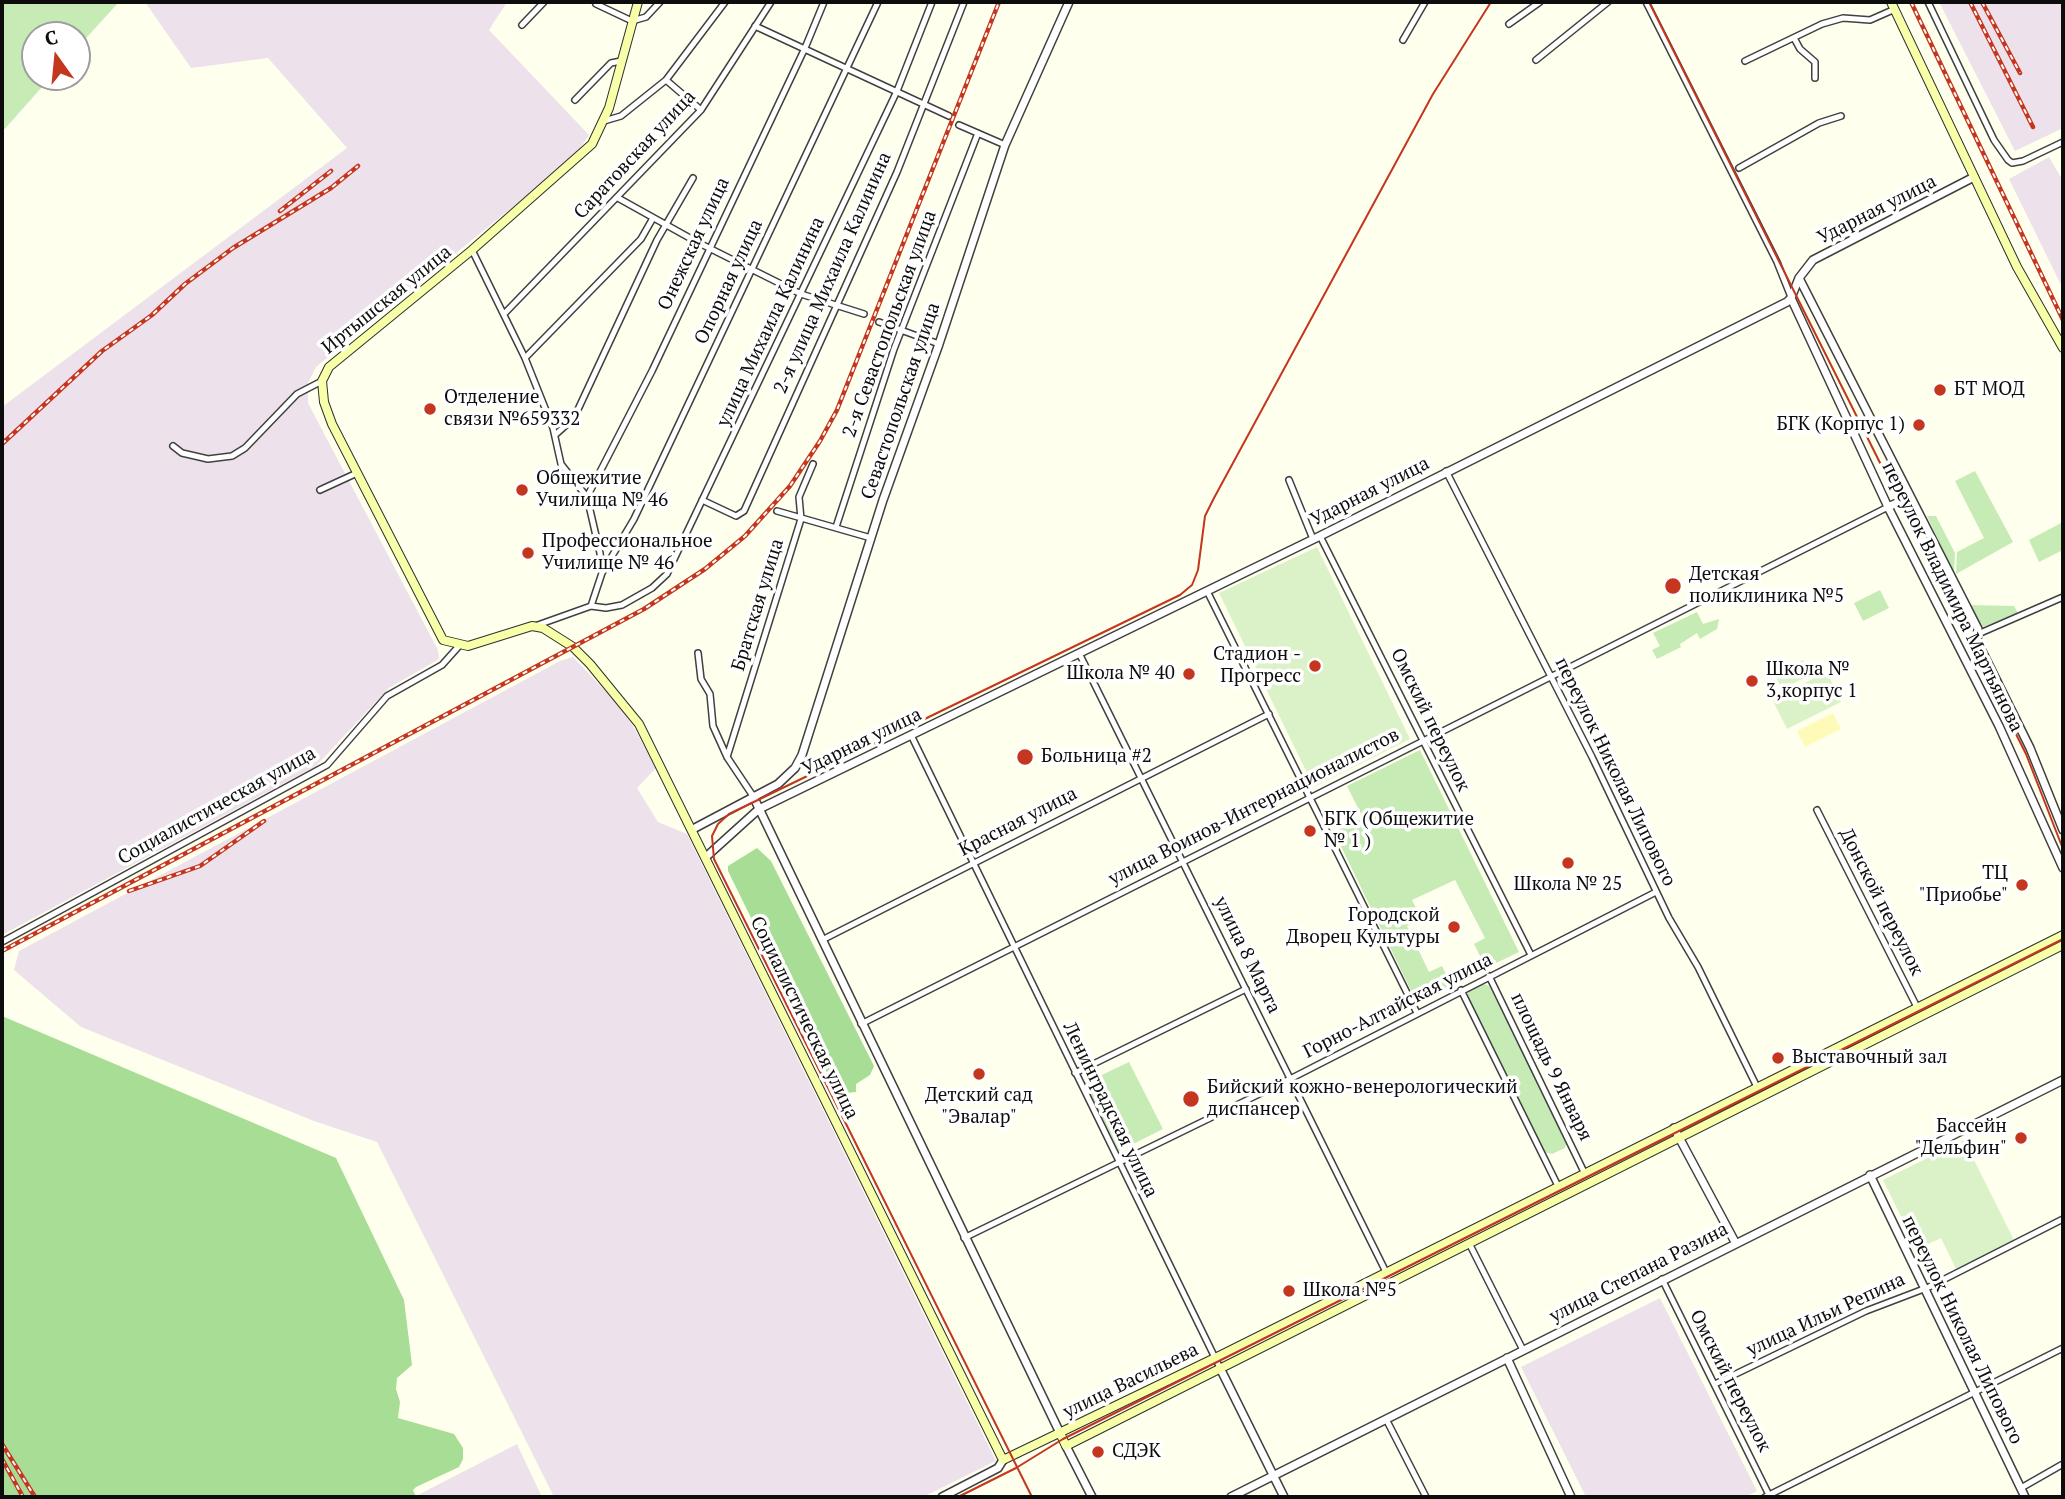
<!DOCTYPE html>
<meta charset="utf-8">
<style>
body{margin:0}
#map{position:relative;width:2065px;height:1499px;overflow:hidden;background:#ffe;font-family:"PT Serif",serif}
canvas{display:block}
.frame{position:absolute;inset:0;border:4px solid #0d0d0d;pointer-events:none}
.north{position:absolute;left:21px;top:21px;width:70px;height:70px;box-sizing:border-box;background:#fff;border:2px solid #9e9e9e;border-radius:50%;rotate:345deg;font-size:19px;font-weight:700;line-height:28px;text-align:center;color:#0d0d0d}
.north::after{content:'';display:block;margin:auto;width:24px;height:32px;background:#c5361e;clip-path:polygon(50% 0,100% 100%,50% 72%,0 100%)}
</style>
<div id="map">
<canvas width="2065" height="1499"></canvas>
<div class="frame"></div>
<div class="north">С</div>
</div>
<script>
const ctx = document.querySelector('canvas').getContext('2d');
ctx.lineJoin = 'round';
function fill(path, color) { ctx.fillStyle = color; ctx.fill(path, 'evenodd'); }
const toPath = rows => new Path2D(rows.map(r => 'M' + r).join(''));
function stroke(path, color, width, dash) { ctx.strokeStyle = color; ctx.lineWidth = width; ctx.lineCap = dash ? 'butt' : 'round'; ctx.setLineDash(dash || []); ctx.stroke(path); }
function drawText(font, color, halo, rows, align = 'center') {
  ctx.font = font + ' "PT Serif",serif'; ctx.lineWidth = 7; ctx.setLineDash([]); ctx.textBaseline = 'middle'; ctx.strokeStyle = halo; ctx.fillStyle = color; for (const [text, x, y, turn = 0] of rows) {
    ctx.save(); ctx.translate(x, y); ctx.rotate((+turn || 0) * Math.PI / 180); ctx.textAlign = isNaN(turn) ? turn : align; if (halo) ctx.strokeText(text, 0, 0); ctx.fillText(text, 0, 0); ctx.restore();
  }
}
fill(toPath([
 [145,2,507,2,489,30,589,135,574,157,316,367,308,383,308,403,438,650,439,659,389,688,316,766,2,935,2,407,347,148,268,58,191,68],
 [1939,2,2063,2,2063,128,2015,151],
 [2049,157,2063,181,2063,289,2009,179],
 [573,657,613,699,633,726,656,768,637,788,658,822,687,834,996,1461,923,1497,554,1497,377,1142,314,1121,81,1027,14,970,19,951,560,661],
 [1660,1298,1757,1491,1745,1497,1586,1497,1521,1367],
 [517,1444,542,1497,414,1497]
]), '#ede1ec');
fill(toPath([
 [2,2,119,2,77,48,77,35,35,35,35,77,51,77,2,132],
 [1975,471,2013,542,1956,574,1957,552,1984,538,1955,481],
 [1927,516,1936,516,1955,553,1954,573],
 [2063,522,2063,550,2039,562,2029,540],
 [1880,590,1889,608,1863,621,1854,603],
 [1969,605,2014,606,2018,613,1980,628],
 [1697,612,1703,624,1719,619,1717,629,1700,639,1697,633,1680,644,1681,647,1657,659,1652,650,1660,646,1653,633],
 [1420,750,1519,952,1486,968,1474,944,1485,938,1455,880,1412,900,1421,918,1407,926,1429,972,1442,966,1452,986,1417,1003,1334,832,1363,818,1347,786],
 [1482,983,1489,986,1567,1141,1565,1148,1552,1154,1544,1152,1467,996,1469,990],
 [1129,1062,1163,1129,1119,1151,1085,1083]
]), '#c7ebb5');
fill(toPath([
 [757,848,771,861,874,1066,870,1075,856,1084,856,1092,847,1093,842,1099,838,1095,728,871,728,866],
 [2,1016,336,1158,404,1300,412,1365,397,1378,396,1389,400,1402,398,1418,454,1434,463,1448,463,1459,459,1467,416,1487,413,1490,416,1497,2,1497]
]), '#a7dd94');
fill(toPath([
 [1833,713,1841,729,1805,747,1797,731]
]), '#fdfbb7');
fill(toPath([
 [1317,547,1410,739,1314,787,1219,593],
 [1803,660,1810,675,1782,689,1774,674],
 [1827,672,1841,702,1787,729,1772,699],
 [1964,1140,2014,1240,1956,1269,1941,1238,1917,1249,1883,1180]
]), '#dbf2c8');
const minor = toPath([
 [1646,2,1777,262,1791,297],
 [1928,2,1994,140,2008,160,2012,163,2023,161,2063,142],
 [596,4,632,21,646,17,660,2],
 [1509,24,1540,2],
 [522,25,544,2],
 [755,26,949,116],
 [1794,38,1800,49,1815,62,1815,78],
 [1403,40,1425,2],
 [1536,60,1608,2],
 [1745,61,1822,24,1843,18,1870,20,1895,9],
 [666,80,701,110],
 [575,100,611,63,621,61],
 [604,121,621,116,666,80,725,2],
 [959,125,1005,145],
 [1739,168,1819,123,1841,116],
 [618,198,697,242,801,294,864,314],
 [472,250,525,358,553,428,561,464,587,497,600,553,602,573,591,606,535,626],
 [504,314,701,110,771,2],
 [879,322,939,344],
 [525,358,641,239,653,218],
 [555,435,574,418,657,240,693,178],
 [173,446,182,453,208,459,232,456,245,448,297,394,322,381],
 [1446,471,1592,757,1669,918,1698,967,1757,1087],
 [1289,480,1313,539],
 [320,490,357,473],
 [587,497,652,371,805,48,824,2],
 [702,500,736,516,744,511,897,172,964,2],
 [777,511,871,538],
 [836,527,894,349,978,133],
 [1320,536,1531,955],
 [602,573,634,519,878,2],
 [1207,591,1417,1013],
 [591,606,606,608,622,605,652,588,667,574,897,91,932,2],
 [1978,634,2063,597],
 [698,653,701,679,710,694,713,726,727,757,753,796],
 [1079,653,1386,1272],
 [911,735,1221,1370],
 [727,757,801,519,799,497,813,464],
 [1817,810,1917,1007],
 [822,940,1269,714],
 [2,942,327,765,387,696,442,665,459,646],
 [1489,976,1584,1172],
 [1461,990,1558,1186],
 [861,1024,1888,507],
 [1075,1073,1246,989],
 [964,1238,1290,1079,1656,892],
 [1470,1245,1523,1350],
 [1662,1279,1770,1497],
 [1715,1384,1866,1311,1929,1287,2063,1219],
 [1386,1419,1426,1497],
 [2021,1488,2063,1464],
 [1765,1497,2063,1348]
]);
const tertiary = toPath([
 [1799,278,1978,629,1977,641,2030,748,2063,830],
 [1791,298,1888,507,1999,726,2063,868],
 [1888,507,1910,497],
 [753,796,1060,1433],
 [693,829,778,784,795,768,802,755,883,500,939,344,1005,145,1069,2],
 [707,856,759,809,1320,536,1787,302,1791,298,1799,278,1813,260,1974,177],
 [1674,1128,1735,1242],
 [1870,1175,2025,1497],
 [1507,1358,1571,1497],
 [1221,1370,1284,1497],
 [1066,1446,1092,1497],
 [942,1497,998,1468,1003,1460],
 [1231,1497,2063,1080]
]);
const secondary = toPath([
 [638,2,609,108,592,144,472,250,329,367,322,381,324,402,332,424,443,640,468,646,532,626,543,628,573,647,590,664,639,724,1003,1460,1221,1355,2063,935],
 [1891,2,2017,267,2063,348],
 [1060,1433,1066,1446,2063,945]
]);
stroke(minor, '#404040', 8);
stroke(tertiary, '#404040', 10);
stroke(secondary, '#2f2f2f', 10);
stroke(minor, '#fff', 5);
stroke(tertiary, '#fff', 7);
stroke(secondary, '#f8ffa9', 8);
stroke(toPath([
 [1649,2,2026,754,2063,849],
 [958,1497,1016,1468,1063,1439,2063,939],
 [1032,1497,714,859,712,836,718,824,729,814,1180,595,1192,585,1198,570,1205,516,1214,498,1433,94,1491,2]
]), '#c5361e', 2);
const rail = toPath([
 [1911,2,2063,320],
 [1970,2,2033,127],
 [1982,2,2020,73],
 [280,211,331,171],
 [2,444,102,351,152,315,185,284,233,248,331,188,358,166],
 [129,891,200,866,264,821],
 [2,951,644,609,705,569,745,536,790,486,820,441,837,410,999,2],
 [2,1444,35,1497],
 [2,1459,23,1497]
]);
stroke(rail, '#c5361e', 4.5);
stroke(rail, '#fff', 2, [5]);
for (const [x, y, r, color] of [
 [1940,390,7,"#c5361e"],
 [430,409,7,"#c5361e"],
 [1919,425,7,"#c5361e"],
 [522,490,7,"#c5361e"],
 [528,553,7,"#c5361e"],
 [1673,586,9,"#c5361e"],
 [1315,666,7,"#c5361e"],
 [1189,674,7,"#c5361e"],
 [1752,681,7,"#c5361e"],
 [1025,757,9,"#c5361e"],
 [1310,831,7,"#c5361e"],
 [1568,863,7,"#c5361e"],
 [2022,885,7,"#c5361e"],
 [1454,927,7,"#c5361e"],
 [1778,1058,7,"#c5361e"],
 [979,1074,7,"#c5361e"],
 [1191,1099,9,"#c5361e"],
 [2021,1138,7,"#c5361e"],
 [1289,1291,7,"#c5361e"],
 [1098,1452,7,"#c5361e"]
]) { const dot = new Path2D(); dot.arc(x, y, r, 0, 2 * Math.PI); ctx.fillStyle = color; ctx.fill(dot); stroke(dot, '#fff', 2.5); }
drawText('19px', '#0d0d0d', '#fff', [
 ["Саратовская улица",635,155,-47],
 ["Ударная улица",1877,210,-27],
 ["Онежская улица",694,244,-65],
 ["2-я улица Михаила Калинина",833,273,-66],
 ["Опорная улица",729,282,-65],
 ["Иртышская улица",387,300,-39],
 ["улица Михаила Калинина",771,322,-65],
 ["2-я Севастопольская улица",890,324,-70],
 ["Севастопольская улица",901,401,-71],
 ["Ударная улица",1370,492,-27],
 ["переулок Владимира Мартьянова",1952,597,64],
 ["Братская улица",758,605,-73],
 ["Омский переулок",1430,720,64],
 ["Ударная улица",862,742,-26],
 ["переулок Николая Липового",1615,772,64],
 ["Социалистическая улица",217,806,-29],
 ["улица Воинов-Интернационалистов",1254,807,-27],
 ["Красная улица",1018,822,-27],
 ["Донской переулок",1881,902,63],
 ["улица 8 Марта",1247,955,64],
 ["Горно-Алтайская улица",1398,1006,-27],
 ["Социалистическая улица",804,1018,64],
 ["площадь 9 Января",1551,1067,64],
 ["Ленинградская улица",1110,1110,64],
 ["улица Степана Разина",1639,1273,-27],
 ["улица Ильи Репина",1826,1315,-25],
 ["переулок Николая Липового",1962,1330,64],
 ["улица Васильева",1131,1381,-26],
 ["Омский переулок",1730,1381,63]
]);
drawText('19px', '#0d0d0d', '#fff', [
 ["БТ МОД",1954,390],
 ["Отделение",444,398],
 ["связи №659332",444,420],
 ["БГК (Корпус 1)",1905,425,"right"],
 ["Общежитие",536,479],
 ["Училища № 46",536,501],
 ["Профессиональное",542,542],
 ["Училище № 46",542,564],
 ["Детская",1689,575],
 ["поликлиника №5",1689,597],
 ["Стадион -",1301,655,"right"],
 ["Прогресс",1301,677,"right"],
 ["Школа №",1766,670],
 ["3,корпус 1",1766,692],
 ["Школа № 40",1175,674,"right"],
 ["Больница #2",1041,757],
 ["БГК (Общежитие",1324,820],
 ["№ 1 )",1324,842],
 ["ТЦ",2008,874,"right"],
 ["\"Приобье\"",2008,896,"right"],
 ["Школа № 25",1568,885,"center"],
 ["Городской",1440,916,"right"],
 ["Дворец Культуры",1440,938,"right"],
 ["Выставочный зал",1792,1058],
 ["Бийский кожно-венерологический",1207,1088],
 ["диспансер",1207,1110],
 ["Детский сад",979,1096,"center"],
 ["\"Эвалар\"",979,1118,"center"],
 ["Бассейн",2007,1127,"right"],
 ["\"Дельфин\"",2007,1149,"right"],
 ["Школа №5",1303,1291],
 ["СДЭК",1112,1452]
], 'left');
</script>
